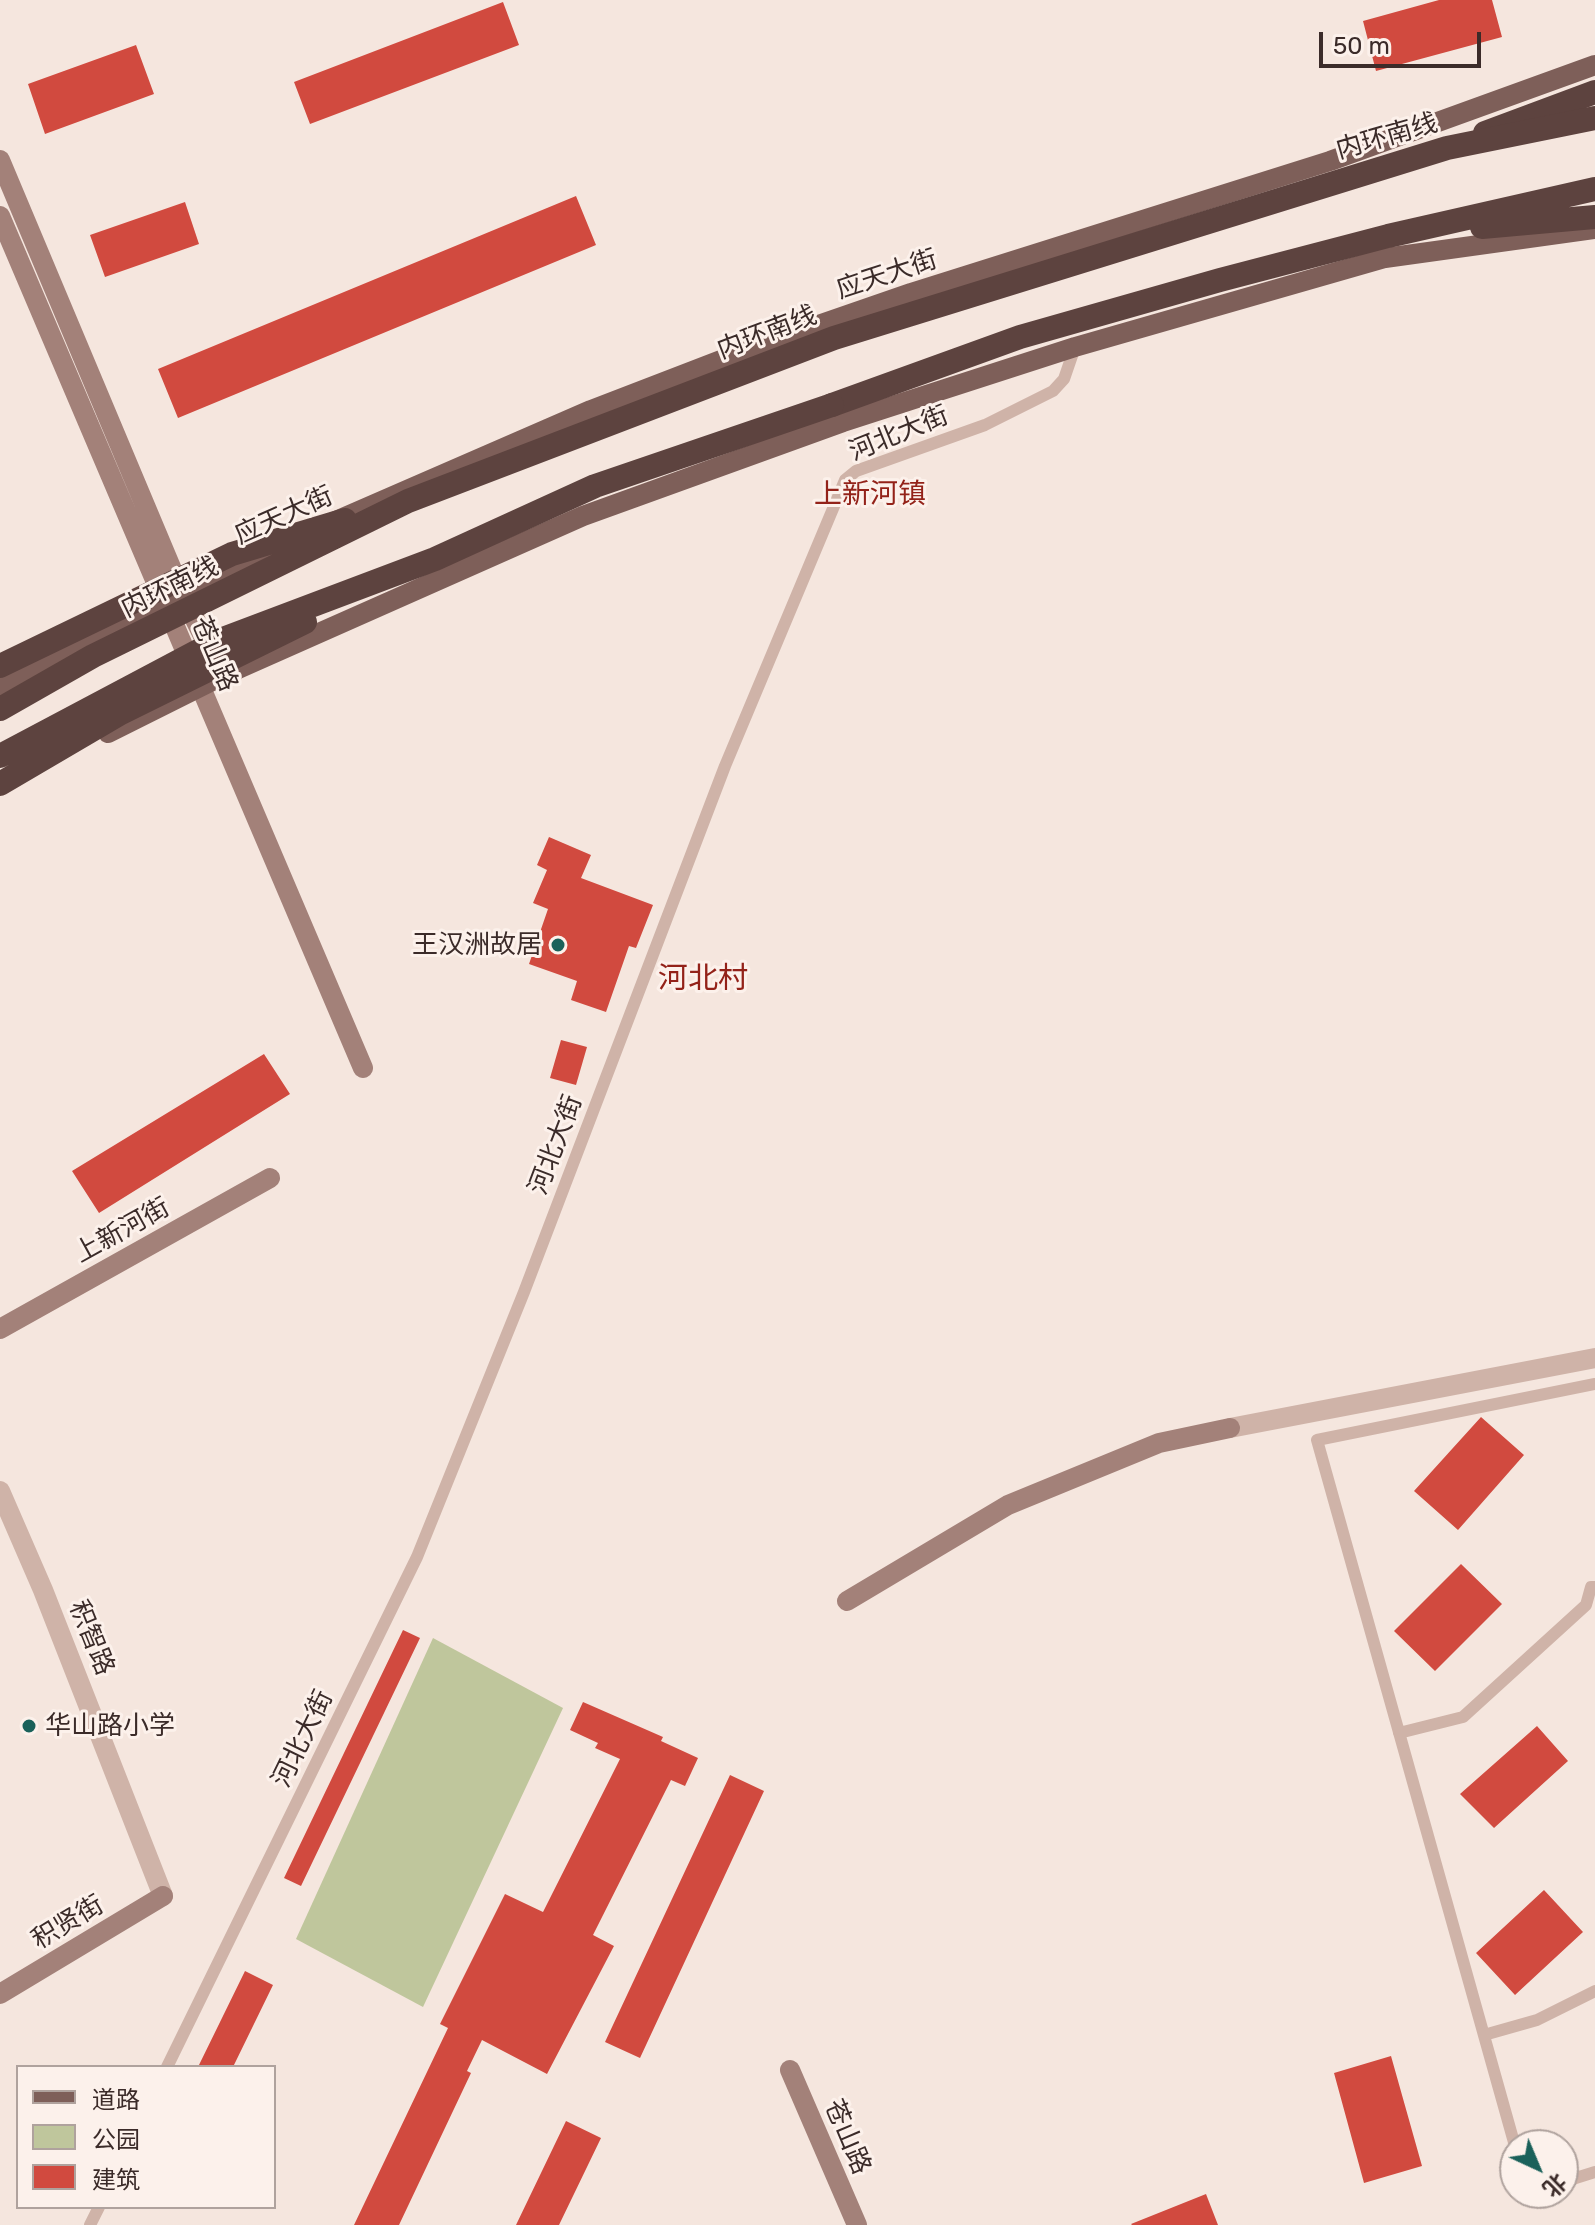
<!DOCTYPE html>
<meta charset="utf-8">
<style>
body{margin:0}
#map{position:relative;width:1595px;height:2225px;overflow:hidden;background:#f5e6de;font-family:Rubik,"Noto Sans SC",sans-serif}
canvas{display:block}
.legend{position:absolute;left:16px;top:2065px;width:260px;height:144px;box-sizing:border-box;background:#fcf1eb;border:2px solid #afa29d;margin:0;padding:10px 14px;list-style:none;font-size:24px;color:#3b2b29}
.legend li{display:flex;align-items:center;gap:16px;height:40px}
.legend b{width:40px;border:2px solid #afa29d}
.north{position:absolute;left:1499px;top:2129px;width:80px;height:80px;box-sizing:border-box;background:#fcf1eb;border:2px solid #afa29d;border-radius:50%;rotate:136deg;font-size:22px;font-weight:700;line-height:32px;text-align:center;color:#3b2b29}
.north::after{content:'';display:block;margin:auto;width:28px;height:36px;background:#1a615a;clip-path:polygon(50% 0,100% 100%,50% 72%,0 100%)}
.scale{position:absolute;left:1319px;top:32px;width:162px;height:36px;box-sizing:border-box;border:4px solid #3b2b29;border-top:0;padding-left:10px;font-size:24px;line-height:28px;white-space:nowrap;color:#3b2b29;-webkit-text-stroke:6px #fcf1eb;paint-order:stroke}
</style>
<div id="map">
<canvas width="1595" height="2225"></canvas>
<ul class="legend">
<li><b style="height:10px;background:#7e5f59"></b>道路</li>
<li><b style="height:22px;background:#bfc69c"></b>公园</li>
<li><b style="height:22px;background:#d14a3f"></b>建筑</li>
</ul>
<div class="north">北</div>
<div class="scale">50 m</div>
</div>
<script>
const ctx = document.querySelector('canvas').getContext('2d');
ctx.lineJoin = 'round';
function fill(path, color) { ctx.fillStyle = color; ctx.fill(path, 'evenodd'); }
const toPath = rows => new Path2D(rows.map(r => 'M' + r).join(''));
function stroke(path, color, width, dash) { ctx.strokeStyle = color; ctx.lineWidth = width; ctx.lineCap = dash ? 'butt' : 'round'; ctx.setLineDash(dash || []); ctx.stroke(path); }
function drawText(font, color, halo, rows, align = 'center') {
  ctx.font = font + ' Rubik,"Noto Sans SC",sans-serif'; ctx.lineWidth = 6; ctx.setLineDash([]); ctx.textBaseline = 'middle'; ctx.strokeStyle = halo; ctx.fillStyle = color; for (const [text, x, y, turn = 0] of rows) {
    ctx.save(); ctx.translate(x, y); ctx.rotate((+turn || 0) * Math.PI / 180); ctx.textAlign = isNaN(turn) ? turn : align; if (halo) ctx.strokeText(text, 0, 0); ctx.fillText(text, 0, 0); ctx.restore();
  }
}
fill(toPath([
 [433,1638,563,1708,423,2007,296,1939]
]), '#bfc69c');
fill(toPath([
 [1439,0,1492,0,1502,37,1376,71,1363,21],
 [503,2,519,45,310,124,294,82],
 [136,45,154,94,45,134,28,84],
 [576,196,596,245,178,418,158,369],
 [185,202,199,244,105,277,90,235],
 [549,837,591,855,581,878,653,905,636,948,629,946,606,1012,571,1000,577,981,529,964,548,909,533,903,547,870,537,865],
 [561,1040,587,1047,576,1085,550,1078],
 [264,1054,290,1094,99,1213,72,1171],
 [1481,1417,1524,1455,1458,1530,1414,1491],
 [1461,1564,1502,1604,1435,1671,1394,1631],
 [403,1630,420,1638,301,1886,284,1878],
 [583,1702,663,1737,661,1741,698,1758,685,1786,671,1780,593,1935,614,1946,547,2074,482,2040,467,2071,471,2073,399,2225,354,2225,448,2028,440,2024,505,1894,543,1912,620,1759,595,1748,598,1743,570,1730],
 [1537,1726,1568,1761,1494,1828,1460,1794],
 [730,1775,764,1791,640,2058,605,2042],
 [1544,1890,1583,1932,1515,1995,1476,1953],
 [245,1971,273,1985,233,2067,198,2067],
 [1391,2056,1422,2166,1364,2183,1334,2073],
 [566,2121,601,2138,559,2225,516,2225],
 [1206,2194,1218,2225,1132,2225,1131,2224]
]), '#d14a3f');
stroke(toPath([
 [1399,1733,1463,1717,1586,1605,1591,1587,1595,1587],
 [1484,2035,1537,2020,1595,1991],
 [167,2067,417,1557,524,1292,725,766,845,480,856,471,985,425,1053,391,1064,379,1075,347],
 [1515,2146,1317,1440,1595,1384],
 [1563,2182,1595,2172],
 [90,2225,99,2207]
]), '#cfb3a8', 12);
stroke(toPath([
 [1230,1428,1595,1358],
 [0,1491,43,1590,163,1896]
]), '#cfb3a8', 20);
stroke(toPath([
 [0,160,181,591,214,658],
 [0,216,363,1068],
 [0,1329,270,1178],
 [847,1601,1008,1505,1159,1443,1230,1428],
 [0,1994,163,1896],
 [790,2070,857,2225]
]), '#a38179', 20);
stroke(toPath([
 [329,524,591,410,752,348,911,293,1330,161,1595,65],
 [0,688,162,600,263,553],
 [108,733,222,676,583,516,843,422,1075,347,1385,258,1595,229]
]), '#7e5f59', 20);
stroke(toPath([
 [1485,133,1595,92],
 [1482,227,1595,217],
 [832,405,1020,337,1220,280,1388,236,1595,189]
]), '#5d433f', 24);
stroke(toPath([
 [0,666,232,554,345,520],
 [0,709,93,656,408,501,834,338,1447,148,1595,118],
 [0,756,215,642,435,559,595,486,832,405],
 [0,784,121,713,305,622]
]), '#5d433f', 24);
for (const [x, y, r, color] of [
 [558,945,8,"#1a615a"],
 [29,1726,8,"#1a615a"]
]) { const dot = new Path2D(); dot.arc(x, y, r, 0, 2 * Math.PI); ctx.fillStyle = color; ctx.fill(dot); stroke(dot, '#fcf1eb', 3); }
drawText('26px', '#3b2b29', '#fcf1eb', [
 ["内环南线",1387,137,-16],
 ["应天大街",887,275,-18],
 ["内环南线",767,333,-21],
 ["河北大街",899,434,-22],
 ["应天大街",284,516,-24],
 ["内环南线",170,588,-26],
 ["苍山路",214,654,67],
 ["河北大街",556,1145,-69],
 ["上新河街",122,1231,-29],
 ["积智路",91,1638,68],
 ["河北大街",303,1739,-64],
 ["积贤街",68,1923,-31],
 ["苍山路",847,2137,67]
]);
drawText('26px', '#3b2b29', '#fcf1eb', [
 ["王汉洲故居",542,945],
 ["华山路小学",45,1726,"left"]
], 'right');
drawText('28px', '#932219', '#fcf1eb', [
 ["上新河镇",870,495]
]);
drawText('30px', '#932219', '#fcf1eb', [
 ["河北村",703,979]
]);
</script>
